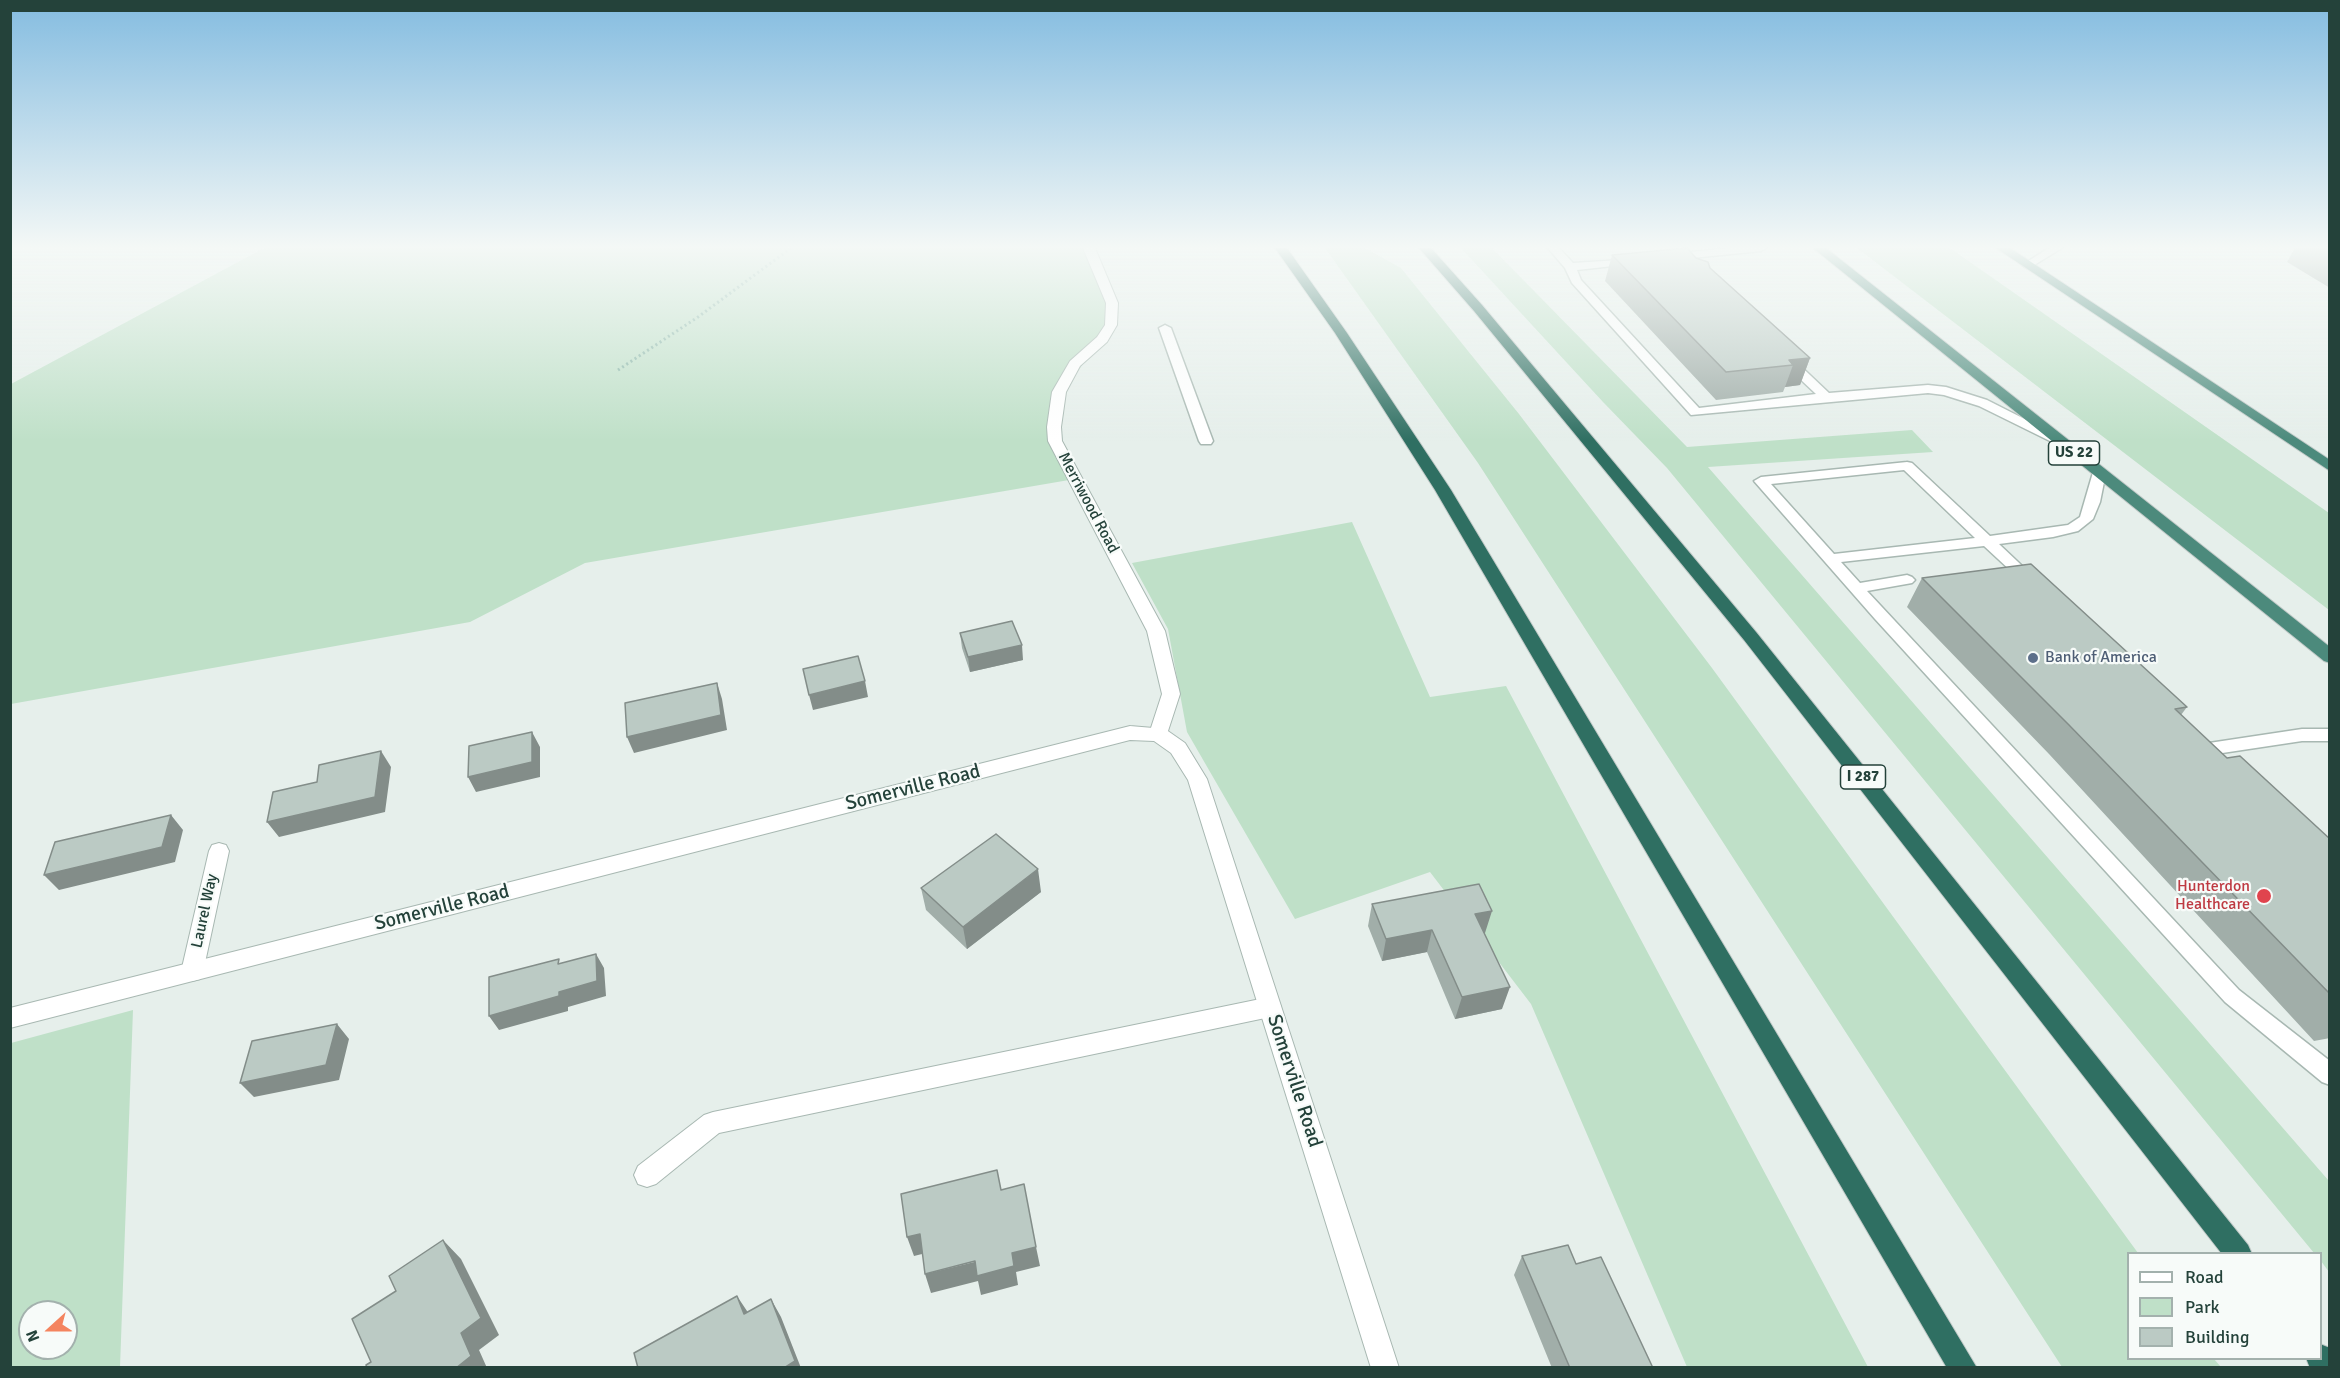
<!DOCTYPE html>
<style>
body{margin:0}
#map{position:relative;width:2340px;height:1378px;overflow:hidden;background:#e6efeb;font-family:Signika,sans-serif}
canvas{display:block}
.frame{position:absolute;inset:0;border:12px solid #24423a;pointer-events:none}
.legend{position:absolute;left:2127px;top:1252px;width:195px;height:108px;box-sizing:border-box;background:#f7fbf9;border:2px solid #a3b1ad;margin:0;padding:8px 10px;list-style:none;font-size:18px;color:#24423a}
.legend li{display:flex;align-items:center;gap:12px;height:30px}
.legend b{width:30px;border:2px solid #a3b1ad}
.north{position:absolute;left:18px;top:1300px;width:60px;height:60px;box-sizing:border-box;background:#f7fbf9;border:2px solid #a3b1ad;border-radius:50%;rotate:249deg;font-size:16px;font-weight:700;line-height:24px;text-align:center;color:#24423a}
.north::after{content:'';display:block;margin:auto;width:21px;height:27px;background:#f4845f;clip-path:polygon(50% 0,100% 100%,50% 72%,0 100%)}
</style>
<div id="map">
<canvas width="2340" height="1378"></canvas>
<div class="frame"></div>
<ul class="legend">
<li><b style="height:8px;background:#fff"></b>Road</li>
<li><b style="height:16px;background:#bfe0c8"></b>Park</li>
<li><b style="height:16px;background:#bbcac4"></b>Building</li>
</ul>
<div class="north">N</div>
</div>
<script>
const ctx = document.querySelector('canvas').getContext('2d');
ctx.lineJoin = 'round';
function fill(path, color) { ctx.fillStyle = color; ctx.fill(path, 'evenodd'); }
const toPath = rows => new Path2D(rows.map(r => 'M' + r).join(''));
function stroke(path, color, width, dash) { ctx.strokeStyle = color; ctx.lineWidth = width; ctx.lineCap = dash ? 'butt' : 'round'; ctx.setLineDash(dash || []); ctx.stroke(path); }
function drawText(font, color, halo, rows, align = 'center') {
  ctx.font = font + ' Signika,sans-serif'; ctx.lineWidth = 4.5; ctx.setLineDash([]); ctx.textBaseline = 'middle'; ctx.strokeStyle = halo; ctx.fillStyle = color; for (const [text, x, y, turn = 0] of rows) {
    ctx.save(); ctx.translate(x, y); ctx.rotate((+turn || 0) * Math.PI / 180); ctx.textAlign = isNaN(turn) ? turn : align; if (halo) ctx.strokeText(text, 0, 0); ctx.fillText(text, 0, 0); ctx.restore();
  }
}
fill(toPath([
 [264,248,1093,248,1115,317,1052,409,1069,480,585,563,470,622,11,704,11,384],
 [1325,248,1365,248,1401,268,1519,414,1712,668,2138,1253,2128,1254,2128,1358,2214,1359,2221,1367,2062,1367,1478,463],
 [1461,248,1492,248,1687,447,1912,430,1933,452,1708,467,2329,1181,2329,1272,2321,1261,2320,1254,2314,1253,1667,468,1603,402],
 [1857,248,1950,248,2329,513,2329,610],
 [1352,522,1430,697,1506,686,1868,1367,1687,1367,1531,1004,1430,872,1295,919,1187,732,1168,629,1132,563],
 [133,1010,120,1367,11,1367,11,1043],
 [30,1312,66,1312,66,1348,30,1348]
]), '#bfe0c8');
const service = toPath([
 [1548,248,1559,248,1573,263,1635,259,1635,263,1631,264,1577,270,1581,280,1699,408,1816,394,1783,363,1783,357,1787,356,1791,357,1829,393,1928,385,1946,387,1987,400,2064,439,2057,443,2052,442,1979,406,1944,395,1928,393,1691,415,1572,283,1565,268,1548,248],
 [1729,248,1766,248,1761,251,1672,260,1667,257,1672,254,1729,248],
 [2049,248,2062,248,2031,267,2027,268,2022,265,2049,248],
 [1165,325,1171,328,1213,441,1211,444,1201,444,1199,441,1159,328,1165,325],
 [1907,462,1912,463,1990,536,2068,525,2080,517,2094,469,2099,468,2106,472,2100,502,2093,519,2078,531,2053,537,1999,544,2035,578,2038,581,2035,584,2025,584,1984,546,1841,562,1860,583,1907,575,1912,577,1915,580,1912,583,1867,591,2239,990,2330,1061,2330,1085,2322,1082,2225,1002,1875,619,1754,481,1761,477,1907,462],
 [1904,470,1975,538,1834,554,1771,484,1904,470],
 [2302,729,2330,729,2330,741,2302,741,2209,755,2203,753,2200,749,2203,745,2209,743,2302,729]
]);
const minor = toPath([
 [1083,248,1095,248,1118,303,1117,325,1107,342,1080,366,1066,392,1061,427,1062,441,1165,631,1180,694,1167,734,1165,739,1158,741,1151,739,1149,734,1162,694,1147,631,1048,441,1047,427,1052,392,1070,361,1097,337,1105,325,1106,303,1083,248],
 [219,843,226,845,229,851,203,972,200,979,192,981,184,979,181,972,209,851,212,845,219,843],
 [1270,997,1278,1000,1281,1007,1278,1014,1270,1017,719,1133,656,1184,647,1187,638,1184,634,1175,638,1166,704,1115,713,1112,1270,997]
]);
const tertiary = toPath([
 [1130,726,1165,729,1185,743,1207,779,1399,1368,1371,1368,1188,780,1171,753,1154,741,1130,740,10,1028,10,1008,1130,726]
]);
const trunk = toPath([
 [1813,248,1826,248,2330,647,2330,663,2324,661,1813,248],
 [1996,248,2010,248,2330,460,2330,471,1996,248]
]);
const motorway = toPath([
 [1275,248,1287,248,1347,333,1451,490,1977,1368,1947,1368,1435,490,1335,333,1275,248],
 [1419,248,1431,248,1482,305,1756,632,2248,1245,2252,1254,2222,1254,1744,640,1474,311,1419,248],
 [2320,1344,2330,1348,2330,1368,2310,1368,2306,1358,2320,1358,2320,1344]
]);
stroke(service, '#a8b8b2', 3);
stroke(minor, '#a8b8b2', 2);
stroke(tertiary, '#a8b8b2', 2);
stroke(trunk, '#c2cac8', 2);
stroke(motorway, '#c2cac8', 2);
stroke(toPath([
 [618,370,698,317,791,248]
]), '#86b3a5', 3, [2, 3]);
fill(service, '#fff');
fill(minor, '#fff');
fill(tertiary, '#fff');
fill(trunk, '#4c8a7c');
fill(motorway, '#2f6f62');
fill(toPath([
 [2295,248,2330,248,2330,288,2287,262],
 [1612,255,1696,258,1710,268,1810,358,1800,385,1785,387,1783,392,1716,400,1605,281],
 [1922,578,2187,707,2181,715,2227,758,2330,839,2330,1038,2314,1041,2049,754,1907,607],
 [960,633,1023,660,970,672,962,648],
 [921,888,1041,892,967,949,926,910],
 [1372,904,1485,933,1484,934,1502,1009,1455,1019,1427,952,1382,961,1368,926],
 [1522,1256,1576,1264,1653,1368,1552,1368,1514,1275]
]), '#a1aea9');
fill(toPath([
 [1810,358,1800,385,1785,387,1793,365,1789,360],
 [1022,645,1023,660,970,672,968,657],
 [865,681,868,697,813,710,809,695],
 [717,683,722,699,727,730,634,753,627,737],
 [532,732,540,747,540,777,476,792,468,777],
 [381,751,391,767,385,812,279,837,267,822],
 [171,815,183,830,175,862,59,890,44,875],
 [1038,869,1041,892,967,949,963,927],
 [1492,911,1485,933,1468,937,1475,914],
 [1432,930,1427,952,1382,961,1386,939],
 [596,954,604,968,606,996,568,1007,568,1011,499,1030,489,1016,559,992],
 [1510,987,1502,1009,1455,1019,1462,997],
 [337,1024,349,1039,339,1080,254,1097,240,1083],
 [920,1234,926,1253,914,1256,907,1237],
 [443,1240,461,1259,499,1335,479,1350,487,1368,456,1368],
 [1036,1247,1040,1266,1016,1272,1018,1285,981,1295,978,1281,931,1293,925,1274],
 [737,1296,749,1314,744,1314],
 [771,1299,781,1317,801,1368,784,1368]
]), '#838d89');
const building = toPath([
 [1687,248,1696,258,1708,262,1710,268,1810,358,1789,360,1793,365,1726,372,1612,255,1687,248],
 [2031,564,2187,707,2175,709,2227,758,2240,756,2330,839,2330,994,2069,725,1922,578,2031,564],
 [1012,621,1022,645,968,657,960,633,1012,621],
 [858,656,865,681,809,695,803,669,858,656],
 [717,683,721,715,627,737,625,703,717,683],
 [532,732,532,762,468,777,469,746,532,732],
 [381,751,375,797,267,822,273,792,317,782,319,765,381,751],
 [171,815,162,847,44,875,55,842,171,815],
 [996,834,1038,869,963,927,921,888,996,834],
 [1479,884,1492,911,1475,914,1510,987,1462,997,1432,930,1386,939,1372,904,1479,884],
 [596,954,597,981,559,992,559,996,489,1016,489,977,559,959,558,964,596,954],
 [337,1024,326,1065,240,1083,252,1041,337,1024],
 [997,1170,1001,1190,1024,1184,1036,1247,1012,1253,1014,1266,977,1276,975,1261,925,1274,920,1234,907,1237,901,1194,997,1170],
 [443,1240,481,1318,461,1333,471,1356,456,1368,367,1368,366,1365,371,1362,352,1319,396,1291,389,1276,443,1240],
 [1568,1245,1576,1264,1601,1257,1653,1368,1570,1368,1522,1256,1568,1245],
 [737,1296,744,1314,771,1299,795,1361,784,1368,638,1368,634,1353,737,1296]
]);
fill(building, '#bbcac4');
stroke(building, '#838d89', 1.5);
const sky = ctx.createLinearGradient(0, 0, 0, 441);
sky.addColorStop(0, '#84bce0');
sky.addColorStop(0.56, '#f4f8f6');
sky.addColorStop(1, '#f4f8f600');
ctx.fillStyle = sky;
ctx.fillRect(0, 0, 2340, 441);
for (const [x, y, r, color] of [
 [2033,658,6,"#5c6f8a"],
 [2264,896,8,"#e0444e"]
]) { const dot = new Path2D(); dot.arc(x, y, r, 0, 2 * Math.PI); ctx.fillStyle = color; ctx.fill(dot); stroke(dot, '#f7fbf9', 2); }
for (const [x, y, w] of [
 [2074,453,51],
 [1863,777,45]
]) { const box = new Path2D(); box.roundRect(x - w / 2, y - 12, w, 24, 4.5); ctx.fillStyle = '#f7fbf9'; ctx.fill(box); stroke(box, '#24423a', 1.5); }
drawText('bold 15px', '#24423a', null, [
 ["US 22",2074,453],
 ["I 287",1863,777]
]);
drawText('16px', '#24423a', '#f7fbf9', [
 ["Merriwood Road",1088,503,62],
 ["Laurel Way",205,911,-78]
]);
drawText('16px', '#4e5e75', '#f7fbf9', [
 ["Bank of America",2045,658]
], 'left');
drawText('16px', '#be3a42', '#f7fbf9', [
 ["Hunterdon",2250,887],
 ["Healthcare",2250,905]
], 'right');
drawText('20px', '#24423a', '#f7fbf9', [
 ["Somerville Road",913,788,-14],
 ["Somerville Road",442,908,-14],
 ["Somerville Road",1294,1081,72]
]);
</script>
